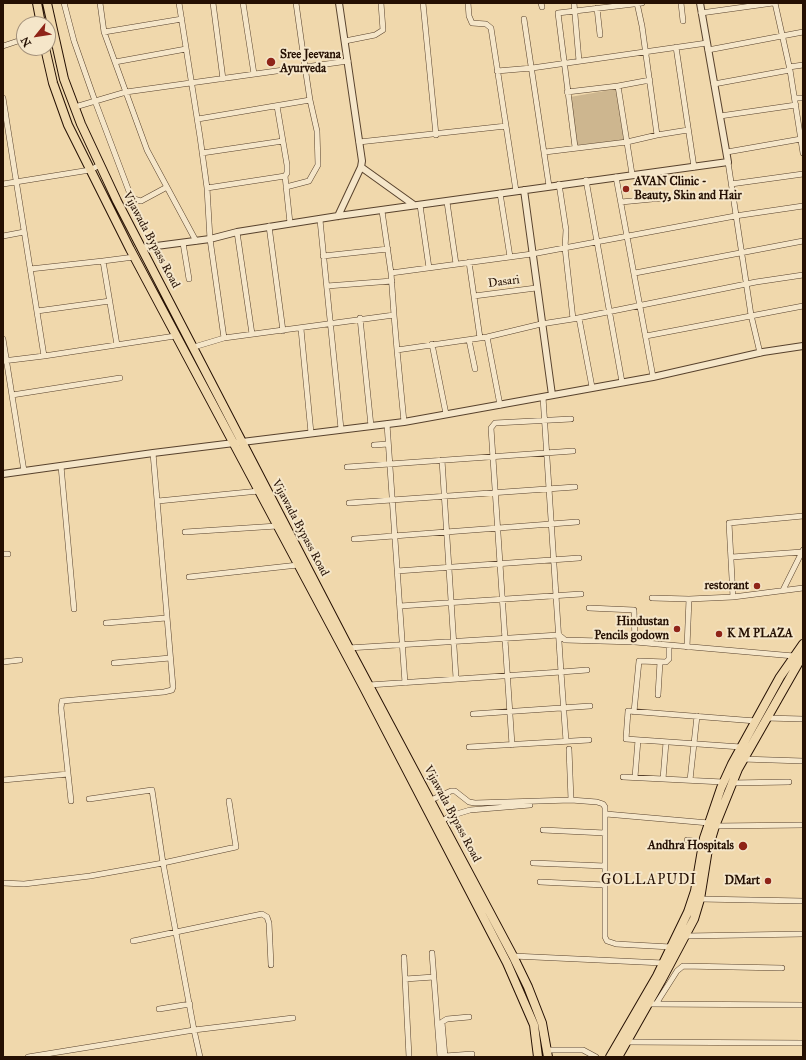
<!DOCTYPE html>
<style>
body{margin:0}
#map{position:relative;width:806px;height:1060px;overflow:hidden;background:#f0d8ac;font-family:"IM FELL Great Primer",serif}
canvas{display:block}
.frame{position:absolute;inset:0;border:4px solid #251003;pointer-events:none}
.north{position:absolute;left:16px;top:16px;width:40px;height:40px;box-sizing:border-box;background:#f5e6c9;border:1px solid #a2907a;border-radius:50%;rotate:240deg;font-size:11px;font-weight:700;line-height:16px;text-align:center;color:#251003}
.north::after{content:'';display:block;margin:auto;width:14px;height:18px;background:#8f2418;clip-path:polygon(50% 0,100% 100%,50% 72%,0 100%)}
</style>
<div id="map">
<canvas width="806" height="1060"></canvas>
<div class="frame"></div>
<div class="north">N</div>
</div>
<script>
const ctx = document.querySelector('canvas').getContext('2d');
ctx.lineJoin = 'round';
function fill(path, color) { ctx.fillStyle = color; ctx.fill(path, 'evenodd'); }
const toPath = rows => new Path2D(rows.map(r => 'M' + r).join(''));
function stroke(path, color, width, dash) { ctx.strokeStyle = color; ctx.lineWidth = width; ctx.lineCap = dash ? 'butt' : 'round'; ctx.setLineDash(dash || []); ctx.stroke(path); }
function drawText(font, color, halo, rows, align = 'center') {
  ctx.font = font + ' "IM FELL Great Primer",serif'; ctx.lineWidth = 4; ctx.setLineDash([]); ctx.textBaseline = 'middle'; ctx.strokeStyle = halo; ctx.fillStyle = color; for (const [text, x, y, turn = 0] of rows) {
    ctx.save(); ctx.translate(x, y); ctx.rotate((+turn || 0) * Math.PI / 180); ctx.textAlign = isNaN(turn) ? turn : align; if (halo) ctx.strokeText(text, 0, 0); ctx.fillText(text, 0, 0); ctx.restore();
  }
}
fill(toPath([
 [616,89,624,140,577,145,570,97]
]), '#cdb68f');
const minor = toPath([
 [64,3,74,41,95,101,130,194,134,199,141,201,167,187],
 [100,3,104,32,147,150,196,241],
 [179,3,200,137,207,188,210,239,224,338],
 [213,3,223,79],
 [243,3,254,74],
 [423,3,436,135],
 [468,3,469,16,472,23,486,24,491,28,516,191],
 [541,3,542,7],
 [574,3,579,61],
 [637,3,642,26,657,135,688,130],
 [681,3,683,21],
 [775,3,790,70,803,153],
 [597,8,600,35],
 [701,13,773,3],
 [524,19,549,186],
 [104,32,182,19],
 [345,41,375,35,383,30,381,3],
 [3,46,24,39],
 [676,47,694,167],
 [708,50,803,32],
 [115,62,186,49],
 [789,67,803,65],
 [497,71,532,68,707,43],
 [714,84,790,70],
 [618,86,650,80],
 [567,92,618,86,632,174],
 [3,98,44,356],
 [795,98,803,98],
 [277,106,287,165,287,173,285,176],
 [75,107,126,92,305,67,296,3],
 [720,116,796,105],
 [198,119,310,100],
 [359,142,506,126],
 [575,147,558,13,642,3],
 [545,152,627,142,657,135],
 [727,152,801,139],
 [202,153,283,141],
 [728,162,751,315,760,353],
 [616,177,653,377],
 [586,180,622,382],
 [3,184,90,170,100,165],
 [559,184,566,230,565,248,573,319],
 [731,184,803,174],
 [286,187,309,181,318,165,317,131,310,100,305,67,348,61],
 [207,188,285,176,290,223],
 [500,193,510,257],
 [447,202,456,264],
 [621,202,663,198],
 [420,205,429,268],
 [320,220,341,429],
 [269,226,283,331],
 [237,232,252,334],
 [3,236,24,232],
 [183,243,189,279],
 [323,256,388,249],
 [469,262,480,338],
 [30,269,103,261],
 [391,273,532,254,735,216,803,206],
 [635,273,803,241],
 [327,286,392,281],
 [474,296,536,288],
 [37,311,110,301],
 [394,315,397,350,487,337,541,324,573,319,756,282,803,275],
 [360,318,371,426],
 [579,318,592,387],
 [301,329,311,433],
 [646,336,803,306],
 [487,337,500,405],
 [3,339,24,471],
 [469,340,475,369],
 [432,344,446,414],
 [117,345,103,261,134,257],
 [194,347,224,338,394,315,391,273,382,211],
 [397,350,404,422],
 [3,361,44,356,175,336],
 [12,395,120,378],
 [387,424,405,683],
 [374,445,388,444],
 [442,460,456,678],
 [61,466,74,609],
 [347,467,573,451],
 [158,501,259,491],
 [349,503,575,487],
 [185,532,277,526],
 [354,539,577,522],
 [3,554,8,554],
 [732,557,802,552],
 [397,571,579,558],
 [189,577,298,565],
 [783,590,803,550],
 [733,597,729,523,803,516],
 [652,598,689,599,733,597,803,588],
 [400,606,581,594],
 [589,608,634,610,635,642],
 [106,623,166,618],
 [687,647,689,599],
 [348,648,559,635,565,640,635,642,794,656],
 [3,662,20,660],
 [114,663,170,658],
 [369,685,561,672,543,397],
 [658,695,660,662],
 [634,712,639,661,666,662,669,659,669,646],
 [473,714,590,706],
 [766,718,803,719],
 [566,741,561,672,587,670],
 [512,745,491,428,495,423,571,419],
 [469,747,589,740],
 [741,747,626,739,628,711,756,721],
 [569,749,571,800,597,802,603,804,605,807,605,937,607,941,616,944,671,947],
 [742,759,803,761],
 [623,777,723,782],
 [635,777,638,740],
 [663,779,666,742],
 [3,780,68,774],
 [690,780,697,716],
 [731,783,789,782],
 [89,799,152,790,163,863,236,847,229,801],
 [431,800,451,791,455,791,469,802,475,803,571,800],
 [71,801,61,708,62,701,164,692,172,690,173,687,153,453],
 [606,814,709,823],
 [442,821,450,816,470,810,530,805],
 [715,826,803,825],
 [543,830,605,833],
 [687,840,703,843],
 [533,863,605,866],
 [540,882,605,885],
 [3,883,24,884,90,876,163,863,194,1030,293,1018],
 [700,899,803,901],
 [686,936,803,934],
 [133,941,262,914,267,917,269,923,271,965],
 [432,953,440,1057],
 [513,956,663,963],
 [404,957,409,1057],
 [405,979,434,977],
 [649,1004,803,1005],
 [656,1004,677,971,683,966,782,968],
 [159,1009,190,1004],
 [626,1042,803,1043],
 [547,1050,583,1050,596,1057],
 [445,1056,472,1054],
 [28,1057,194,1030,200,1057],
 [445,1057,442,1022,447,1019,469,1017]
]);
const tertiary = toPath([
 [361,167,414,205],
 [524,190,552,395],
 [338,216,361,167,362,161,339,3],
 [141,248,210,239,237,232,338,216,728,162,700,3],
 [3,474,153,453,404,422,653,377,763,352,803,346]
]);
const primary = toPath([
 [37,3,41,24],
 [47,3,64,79,81,124,117,201,349,648,513,956,528,987,542,1023,548,1057],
 [45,48,53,83,68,125,130,249,362,684,507,963,534,1025,538,1057]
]);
const trunk = toPath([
 [610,1057,657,976,688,912,695,891,704,838,721,788,732,764,780,677,803,644],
 [618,1057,661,981,694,919,700,899,708,849,715,826,738,769,803,655]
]);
stroke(minor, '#58422d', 6);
stroke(tertiary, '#58422d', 8);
stroke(primary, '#251003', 10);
stroke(trunk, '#251003', 10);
stroke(minor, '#f5e6c9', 5);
stroke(tertiary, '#f5e6c9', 6);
stroke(primary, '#f0d8ac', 8);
stroke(trunk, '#f0d8ac', 8);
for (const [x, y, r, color] of [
 [271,62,5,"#8f2418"],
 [626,189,4,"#8f2418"],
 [757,586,4,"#8f2418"],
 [677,629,4,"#8f2418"],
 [719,634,4,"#8f2418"],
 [743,846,5,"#8f2418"],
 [768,881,4,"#8f2418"]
]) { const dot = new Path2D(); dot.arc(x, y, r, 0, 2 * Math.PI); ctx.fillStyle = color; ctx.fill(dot); stroke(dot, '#f5e6c9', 1.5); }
drawText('bold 12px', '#251003', '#f5e6c9', [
 ["Sree Jeevana",280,55,"left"],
 ["Ayurveda",280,69,"left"],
 ["AVAN Clinic -",634,182,"left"],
 ["Beauty, Skin and Hair",634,196,"left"],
 ["restorant",749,586],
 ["Hindustan",669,622],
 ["Pencils godown",669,636],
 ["K M PLAZA",727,634,"left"],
 ["Andhra Hospitals",734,846],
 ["DMart",760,881]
], 'right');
drawText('12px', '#251003', '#f5e6c9', [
 ["Vijawada Bypass Road",151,240,62],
 ["Dasari",504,282,-7],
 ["Vijawada Bypass Road",300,528,62],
 ["Vijawada Bypass Road",452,814,62]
]);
ctx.letterSpacing = '1px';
drawText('14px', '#251003', '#f5e6c9', [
 ["GOLLAPUDI",649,881]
]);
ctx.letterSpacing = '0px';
</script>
